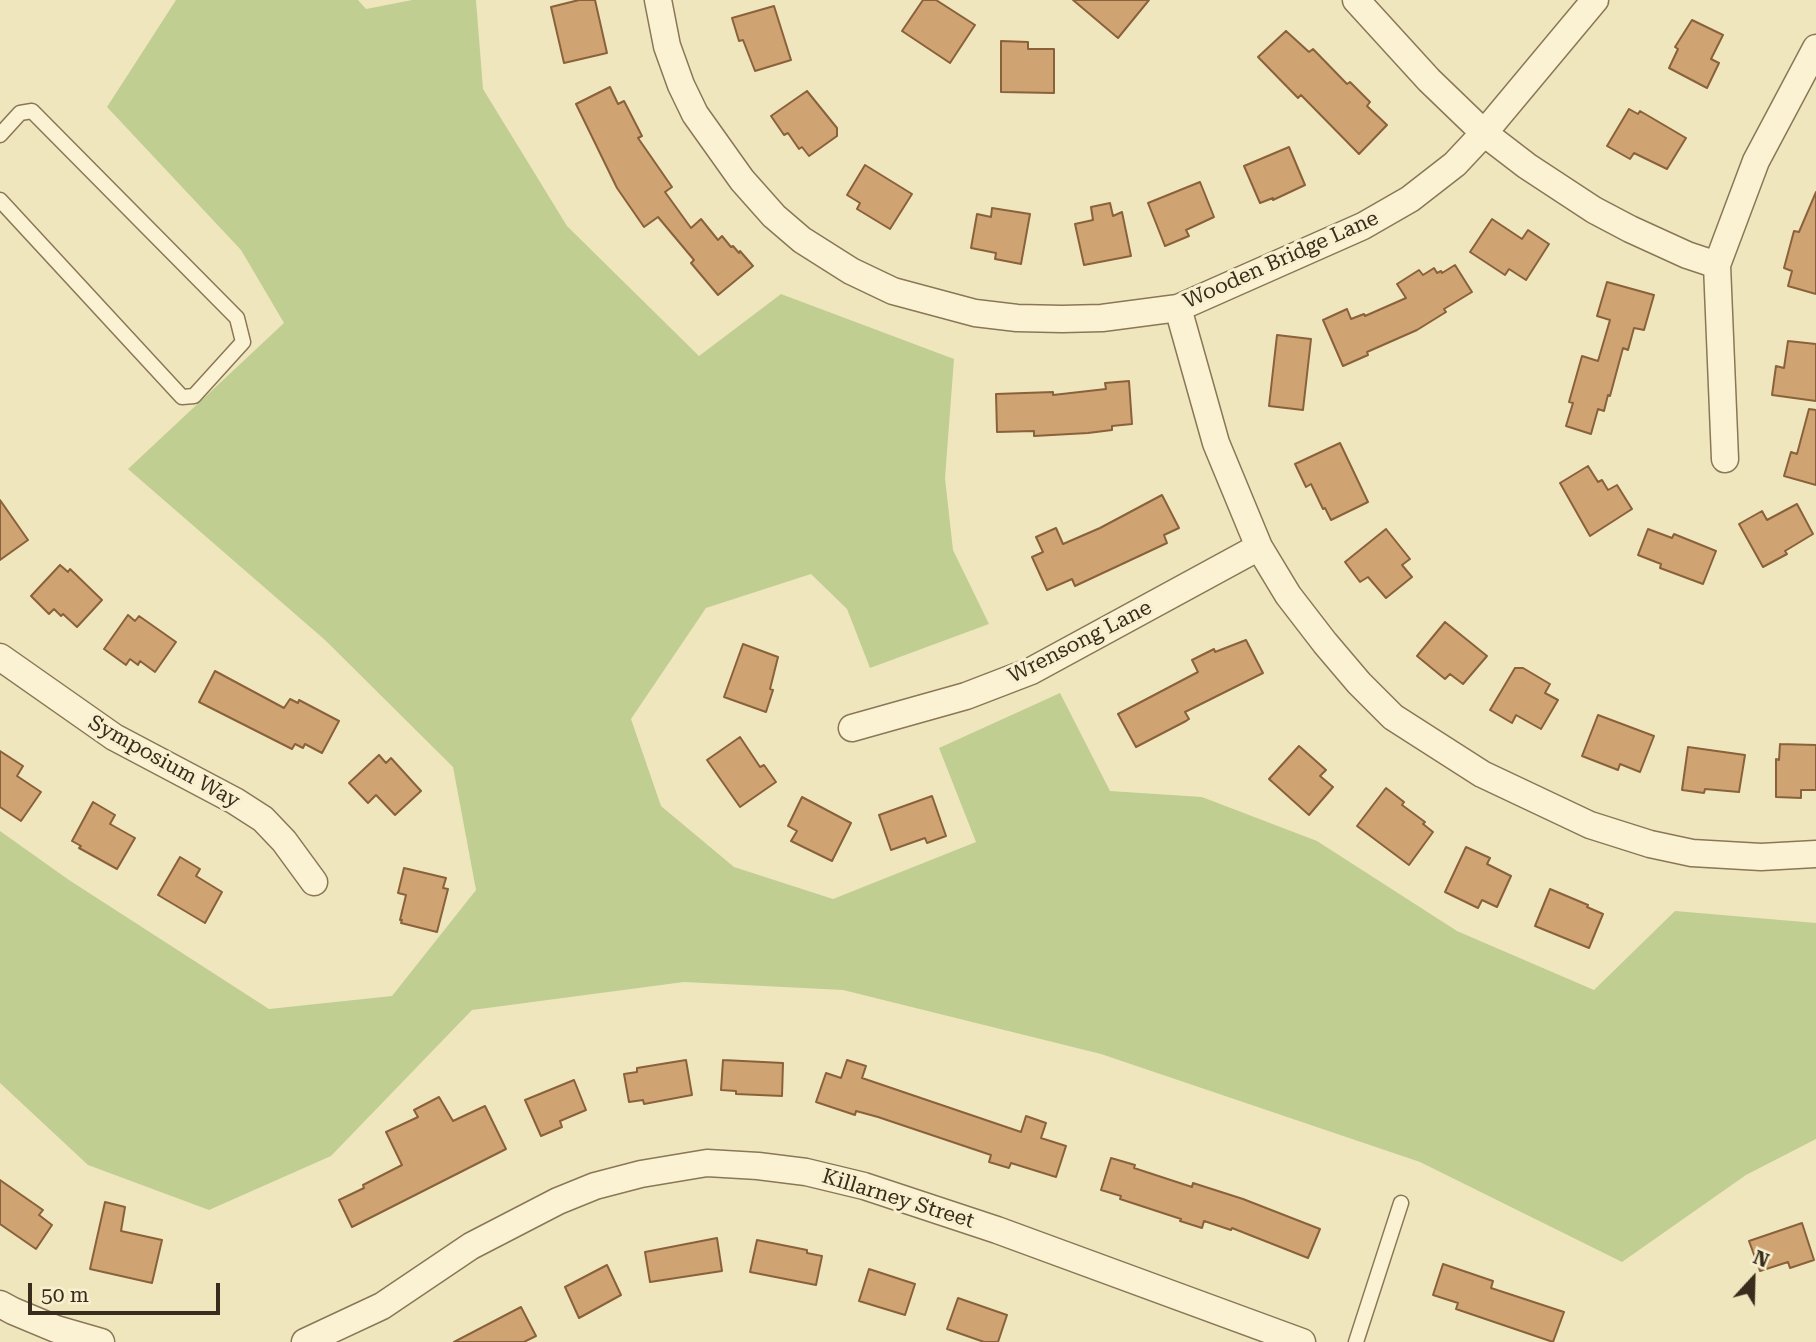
<!DOCTYPE html>
<style>
body{margin:0}
#map{position:relative;width:1816px;height:1342px;overflow:hidden;background:#f0e6be;font-family:"Roboto Serif",serif}
canvas{display:block}
.north{position:absolute;left:1718px;top:1244px;width:70px;height:70px;-webkit-text-stroke:5px #f7efce;paint-order:stroke;rotate:22deg;font-size:19px;font-weight:700;line-height:28px;text-align:center;color:#382c1c}
.north::after{content:'';display:block;margin:auto;width:24px;height:32px;background:#382c1c;clip-path:polygon(50% 0,100% 100%,50% 72%,0 100%)}
.scale{position:absolute;left:28px;top:1283px;width:192px;height:32px;box-sizing:border-box;border:4px solid #382c1c;border-top:0;padding-left:9px;font-size:21px;line-height:24px;white-space:nowrap;color:#382c1c;-webkit-text-stroke:5px #f7efce;paint-order:stroke}
</style>
<div id="map">
<canvas width="1816" height="1342"></canvas>
<div class="north">N</div>
<div class="scale">50 m</div>
</div>
<script>
const ctx = document.querySelector('canvas').getContext('2d');
ctx.lineJoin = 'round';
function fill(path, color) { ctx.fillStyle = color; ctx.fill(path, 'evenodd'); }
const toPath = rows => new Path2D(rows.map(r => 'M' + r).join(''));
function stroke(path, color, width, dash) { ctx.strokeStyle = color; ctx.lineWidth = width; ctx.lineCap = dash ? 'butt' : 'round'; ctx.setLineDash(dash || []); ctx.stroke(path); }
function drawText(font, color, halo, rows, align = 'center') {
  ctx.font = font + ' "Roboto Serif",serif'; ctx.lineWidth = 6; ctx.setLineDash([]); ctx.textBaseline = 'middle'; ctx.strokeStyle = halo; ctx.fillStyle = color; for (const [text, x, y, turn = 0] of rows) {
    ctx.save(); ctx.translate(x, y); ctx.rotate((+turn || 0) * Math.PI / 180); ctx.textAlign = isNaN(turn) ? turn : align; if (halo) ctx.strokeText(text, 0, 0); ctx.fillText(text, 0, 0); ctx.restore();
  }
}
fill(toPath([
 [176,0,358,0,366,9,412,0,476,0,483,89,567,226,699,356,781,294,954,359,945,478,953,550,989,624,870,668,847,609,811,574,706,608,631,719,661,806,734,867,833,899,976,842,939,748,1060,693,1110,791,1202,797,1317,841,1457,931,1594,990,1675,911,1816,923,1816,1139,1746,1175,1622,1262,1420,1162,1101,1054,843,990,684,982,472,1010,331,1156,209,1210,88,1165,0,1083,0,831,69,880,269,1009,392,996,476,890,453,767,325,640,128,469,284,323,241,250,107,107]
]), '#c1ce92');
const building = toPath([
 [579,0,595,0,607,53,564,63,551,7,579,0],
 [923,0,936,0,975,25,950,63,902,31,923,0],
 [1073,0,1149,0,1118,38,1073,0],
 [774,6,791,60,755,71,743,40,739,41,732,18,774,6],
 [1692,20,1723,35,1711,59,1719,63,1707,88,1669,68,1678,49,1675,47,1692,20],
 [1286,31,1309,52,1313,49,1347,84,1350,82,1370,102,1367,106,1387,125,1359,154,1301,95,1298,98,1258,57,1286,31],
 [1001,41,1028,42,1028,49,1054,49,1054,93,1001,92,1001,41],
 [610,87,618,104,624,101,642,136,638,138,672,187,665,192,691,228,701,219,718,240,722,236,731,247,733,246,739,253,740,251,753,266,718,295,691,263,694,260,658,217,644,227,617,188,576,104,610,87],
 [807,91,837,128,837,136,809,156,802,147,799,149,788,133,784,135,771,116,807,91],
 [1629,109,1638,114,1640,111,1686,138,1667,169,1634,153,1630,159,1607,146,1629,109],
 [1289,147,1305,185,1273,200,1273,198,1260,203,1244,166,1289,147],
 [865,165,912,194,890,229,857,209,860,203,847,195,865,165],
 [1200,182,1214,217,1186,230,1189,236,1165,246,1148,203,1200,182],
 [1816,192,1816,294,1788,286,1792,271,1784,268,1794,231,1799,232,1816,192],
 [1110,203,1113,216,1122,212,1131,256,1084,265,1075,224,1093,220,1091,207,1110,203],
 [992,208,1030,214,1021,264,995,259,996,253,971,248,977,214,991,217,992,208],
 [1492,219,1522,239,1528,230,1549,244,1526,280,1509,269,1505,275,1470,252,1492,219],
 [1455,265,1472,292,1444,309,1446,312,1417,330,1367,352,1368,355,1343,366,1323,320,1347,309,1351,319,1364,314,1365,316,1406,298,1397,284,1419,270,1423,275,1434,268,1437,273,1441,271,1442,273,1455,265],
 [1607,282,1654,295,1644,330,1634,328,1628,350,1623,348,1610,396,1608,395,1604,411,1598,409,1591,434,1566,426,1573,403,1569,402,1582,356,1598,361,1610,320,1597,316,1607,282],
 [1277,335,1311,339,1303,410,1269,406,1277,335],
 [1788,341,1816,344,1816,401,1772,395,1776,366,1784,368,1788,341],
 [1129,381,1132,424,1112,426,1112,430,1088,433,1034,436,1034,431,997,432,996,394,1053,392,1053,395,1106,389,1105,383,1129,381],
 [1809,409,1816,410,1816,485,1784,476,1791,452,1797,454,1809,409],
 [1340,443,1368,502,1331,520,1325,508,1323,509,1311,484,1306,487,1295,464,1340,443],
 [1588,466,1598,482,1602,480,1608,490,1617,485,1632,509,1590,536,1560,483,1588,466],
 [1162,495,1179,528,1164,535,1167,543,1075,586,1072,579,1047,590,1032,557,1043,552,1036,537,1056,528,1063,544,1100,528,1162,495],
 [0,500,28,540,0,560,0,500],
 [1797,504,1813,534,1785,551,1787,554,1763,567,1739,524,1762,511,1767,520,1797,504],
 [1386,529,1410,559,1402,565,1412,577,1386,598,1368,577,1360,582,1345,562,1386,529],
 [1648,529,1672,538,1674,534,1716,551,1703,584,1660,568,1661,564,1638,555,1648,529],
 [60,565,68,572,70,569,102,600,77,627,63,614,61,616,54,609,49,614,31,596,60,565],
 [128,615,135,621,139,616,176,642,155,672,140,661,138,665,130,659,126,665,104,649,128,615],
 [1445,622,1487,656,1463,684,1450,674,1445,679,1417,656,1445,622],
 [1246,640,1263,673,1185,712,1189,719,1186,721,1136,747,1118,714,1198,672,1192,660,1214,649,1215,652,1246,640],
 [743,644,778,657,770,689,773,690,766,712,724,697,743,644],
 [1515,668,1523,668,1550,684,1545,693,1558,700,1541,729,1516,715,1512,723,1490,710,1515,668],
 [215,671,284,708,290,699,298,703,299,700,339,721,322,753,305,744,303,748,295,744,292,749,199,702,215,671],
 [1598,715,1654,736,1640,772,1620,764,1618,770,1582,756,1598,715],
 [740,737,760,767,764,765,776,782,740,807,707,760,740,737],
 [1780,744,1816,745,1816,790,1801,790,1801,798,1776,797,1776,759,1779,760,1780,744],
 [1299,746,1326,770,1320,776,1333,787,1309,815,1269,779,1299,746],
 [1688,747,1745,755,1739,792,1705,789,1704,793,1682,790,1688,747],
 [0,751,23,766,17,776,41,792,21,821,0,807,0,751],
 [379,755,386,763,391,758,421,791,395,815,376,795,368,803,349,783,379,755],
 [1386,788,1404,802,1402,805,1425,822,1423,824,1433,832,1409,865,1357,826,1386,788],
 [932,796,946,836,927,843,925,838,891,850,879,815,932,796],
 [802,797,851,823,832,861,791,841,797,831,788,826,802,797],
 [93,802,115,815,110,824,135,838,117,869,79,848,81,846,72,841,93,802],
 [1466,847,1490,858,1487,864,1511,876,1497,907,1482,900,1478,908,1445,892,1466,847],
 [180,857,200,869,196,876,222,892,205,923,158,895,180,857],
 [404,868,446,878,443,888,448,889,437,932,401,923,402,920,400,920,406,895,398,893,404,868],
 [1550,889,1588,905,1587,907,1603,914,1589,948,1535,926,1550,889],
 [686,1060,692,1095,644,1104,643,1100,629,1102,624,1074,637,1072,637,1068,686,1060],
 [723,1060,783,1063,782,1096,736,1094,736,1091,721,1090,723,1060],
 [847,1060,866,1066,862,1078,1021,1132,1026,1116,1046,1123,1041,1138,1066,1146,1056,1177,1011,1163,1009,1168,989,1162,991,1155,878,1117,856,1111,855,1115,816,1102,826,1073,841,1078,847,1060],
 [574,1080,586,1110,560,1121,562,1127,541,1136,525,1100,574,1080],
 [439,1097,453,1121,485,1106,506,1149,352,1227,339,1200,364,1188,363,1185,402,1165,386,1132,418,1117,414,1110,439,1097],
 [1111,1158,1135,1165,1134,1168,1192,1187,1193,1183,1243,1199,1320,1229,1308,1258,1232,1228,1231,1230,1204,1221,1202,1228,1180,1221,1181,1219,1120,1199,1121,1196,1101,1190,1111,1158],
 [0,1180,43,1210,39,1215,52,1225,36,1249,0,1224,0,1180],
 [105,1202,125,1207,121,1231,162,1240,152,1283,90,1269,105,1202],
 [1802,1223,1814,1260,1790,1268,1788,1262,1760,1271,1749,1241,1802,1223],
 [717,1238,722,1271,650,1282,645,1252,717,1238],
 [757,1240,807,1250,807,1253,822,1256,816,1285,750,1272,757,1240],
 [1443,1264,1493,1281,1491,1288,1564,1312,1553,1342,1456,1309,1458,1303,1433,1295,1443,1264],
 [607,1265,621,1295,579,1318,565,1287,607,1265],
 [869,1269,915,1284,905,1315,859,1301,869,1269],
 [958,1298,1007,1315,998,1342,984,1342,947,1329,958,1298],
 [521,1307,536,1336,524,1342,454,1342,521,1307]
]);
fill(building, '#d0a372');
stroke(building, '#89623b', 2);
const service = toPath([
 [0,135,20,113,32,111,237,318,243,342,194,396,182,397,0,200],
 [1356,1342,1401,1203]
]);
const minor = toPath([
 [658,0,667,46,681,85,695,114,742,180,774,216,802,240,851,271,893,291,975,313,1017,318,1062,319,1102,318,1178,308,1363,226,1410,199,1455,164,1484,133,1595,0],
 [1356,0,1429,80,1484,133,1527,166,1594,210,1630,229,1687,255,1717,265],
 [1178,308,1216,443,1259,547,1288,595,1325,643,1359,683,1393,717,1482,774,1590,825,1650,844,1692,853,1761,857,1816,854],
 [1725,459,1717,265,1756,161,1816,48],
 [0,657,114,737,235,801,263,819,284,841,314,882],
 [852,728,966,696,1031,671,1259,547],
 [0,1304,13,1311,56,1329,101,1342],
 [305,1342,382,1306,471,1246,558,1201,595,1186,641,1174,707,1163,758,1166,806,1172,864,1186,997,1230,1302,1342]
]);
stroke(service, '#897756', 17);
stroke(minor, '#897756', 29);
stroke(service, '#faf2d2', 14);
stroke(minor, '#faf2d2', 26);
drawText('21px', '#382c1c', '#f7efce', [
 ["Wooden Bridge Lane",1281,260,-24],
 ["Wrensong Lane",1080,642,-27],
 ["Symposium Way",164,762,29],
 ["Killarney Street",898,1199,17]
]);
</script>
